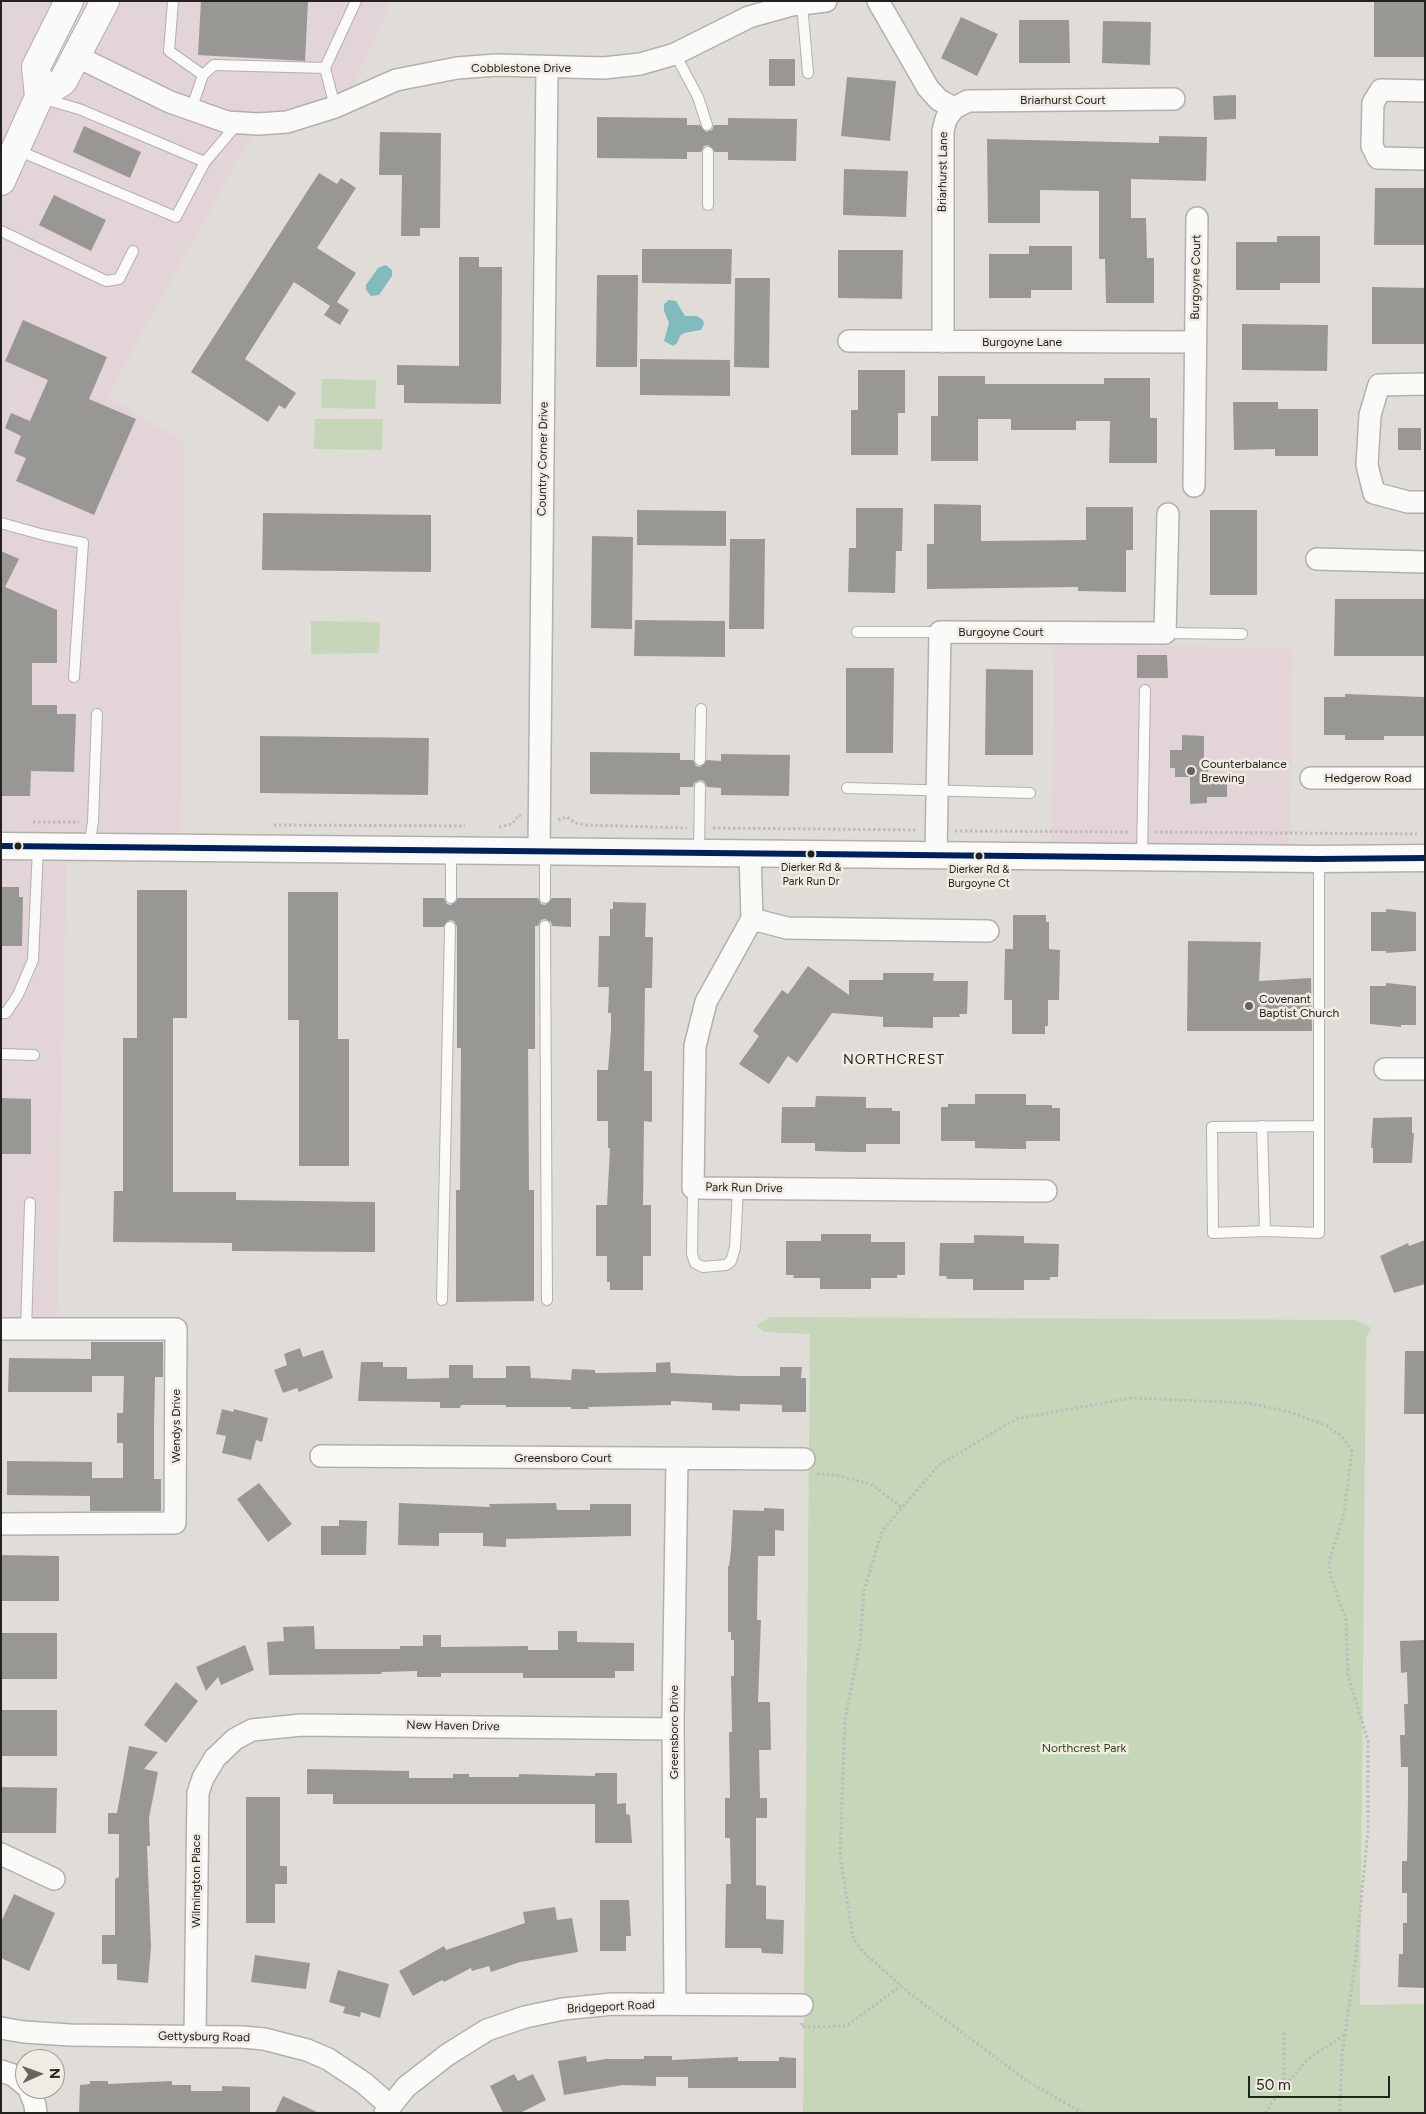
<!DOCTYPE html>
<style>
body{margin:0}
#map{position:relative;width:1426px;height:2114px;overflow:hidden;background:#e0ddd9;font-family:Figtree,sans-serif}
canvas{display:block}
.frame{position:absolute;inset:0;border:2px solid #24221f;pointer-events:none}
.north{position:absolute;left:15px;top:2049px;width:50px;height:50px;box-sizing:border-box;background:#f0ebe3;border:1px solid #9e9b95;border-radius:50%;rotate:88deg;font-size:14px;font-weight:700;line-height:20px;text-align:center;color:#24221f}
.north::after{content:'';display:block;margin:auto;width:18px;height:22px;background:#666360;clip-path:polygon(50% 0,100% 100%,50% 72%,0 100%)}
.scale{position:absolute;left:1248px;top:2076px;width:142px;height:22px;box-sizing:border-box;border:2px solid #24221f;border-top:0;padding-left:6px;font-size:15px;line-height:18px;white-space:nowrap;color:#24221f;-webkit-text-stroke:4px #f0ebe3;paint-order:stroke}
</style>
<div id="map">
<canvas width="1426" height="2114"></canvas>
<div class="frame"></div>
<div class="north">N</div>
<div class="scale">50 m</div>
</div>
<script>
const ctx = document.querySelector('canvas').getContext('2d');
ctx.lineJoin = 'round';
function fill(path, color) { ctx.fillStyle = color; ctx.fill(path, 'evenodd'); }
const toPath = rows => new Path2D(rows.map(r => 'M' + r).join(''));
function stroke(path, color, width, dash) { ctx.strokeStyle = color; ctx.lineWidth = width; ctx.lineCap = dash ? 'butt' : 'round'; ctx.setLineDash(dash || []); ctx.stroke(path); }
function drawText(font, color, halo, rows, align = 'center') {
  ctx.font = font + ' Figtree,sans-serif'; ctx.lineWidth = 5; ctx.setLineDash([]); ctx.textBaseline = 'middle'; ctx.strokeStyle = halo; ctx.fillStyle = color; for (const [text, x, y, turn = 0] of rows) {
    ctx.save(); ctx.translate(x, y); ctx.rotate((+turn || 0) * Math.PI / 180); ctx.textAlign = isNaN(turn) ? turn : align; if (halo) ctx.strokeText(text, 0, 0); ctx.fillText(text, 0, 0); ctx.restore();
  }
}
fill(toPath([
 [1,1,392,1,345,102,258,124,107,396,184,442,181,847,67,846,57,1320,1,1322],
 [1055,643,1292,649,1290,855,1051,854]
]), '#e3d4d7');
fill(toPath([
 [322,379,376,380,375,409,321,408],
 [315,419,383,419,382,450,314,449],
 [311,621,380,622,379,653,311,654],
 [770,1317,1356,1320,1371,1328,1366,1339,1360,2005,1425,2004,1425,2113,803,2113,810,1334,764,1332,756,1326]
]), '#c6d6b9');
fill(toPath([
 [386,265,392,270,392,276,379,295,371,296,366,290,366,285,378,268],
 [669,300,676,301,685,316,697,316,703,320,704,324,701,330,684,333,680,336,677,343,673,346,664,341,669,323,664,311,664,304]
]), '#82bbbe');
fill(toPath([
 [201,1,308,1,305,61,198,55],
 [1374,1,1425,1,1425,57,1374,57],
 [961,17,998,34,977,76,941,58],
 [1019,20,1069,20,1070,63,1019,63],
 [1103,21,1151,22,1150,65,1102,63],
 [769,59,795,59,795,86,769,86],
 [847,77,896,81,890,141,841,136],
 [1236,95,1236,119,1214,120,1213,96],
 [597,117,687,118,687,125,700,125,706,132,712,130,714,125,728,125,728,118,797,119,796,161,728,160,728,152,715,152,708,145,704,146,701,152,687,152,687,159,597,158],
 [84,126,141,152,130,178,73,152],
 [380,132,441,133,440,228,420,228,420,236,401,236,402,175,379,175],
 [1159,136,1207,137,1206,181,1131,179,1131,218,1146,218,1147,258,1154,258,1154,303,1106,303,1105,259,1099,259,1099,191,1040,190,1040,223,988,223,987,139,1159,143],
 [844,169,908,171,906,217,843,215],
 [319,173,337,184,341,178,356,188,317,248,356,273,337,302,349,310,340,325,324,315,330,306,294,282,245,359,296,393,285,409,279,405,268,422,191,372],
 [1375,188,1425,188,1425,245,1374,245],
 [54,195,106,220,91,251,39,225],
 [1277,236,1320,236,1320,283,1280,283,1280,290,1236,290,1236,242,1277,242],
 [1029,246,1072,246,1072,290,1031,290,1031,298,989,298,989,254,1029,254],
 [642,249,732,249,731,284,642,283],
 [838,250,903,250,902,299,838,298],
 [459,257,479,257,479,267,502,267,501,404,404,403,404,385,397,385,397,365,459,366],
 [597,275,638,275,637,367,596,367],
 [735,278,770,278,769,368,734,367],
 [1372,287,1425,288,1425,344,1372,344],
 [23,320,107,357,89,399,136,419,94,515,16,481,26,458,14,453,21,436,5,428,11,413,30,421,48,380,5,361],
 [1242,324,1328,325,1327,371,1242,370],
 [640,359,730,360,730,396,640,395],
 [858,370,905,370,905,413,898,413,898,455,851,455,851,410,858,410],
 [938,376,985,376,985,384,1104,384,1104,378,1150,378,1150,418,1157,418,1157,463,1109,463,1110,421,1076,421,1076,430,1011,430,1011,419,978,419,978,461,931,461,931,416,938,416],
 [1233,402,1278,402,1278,409,1318,409,1318,456,1275,456,1275,449,1234,450],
 [1398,428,1421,428,1421,450,1398,450],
 [934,504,981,505,981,541,1086,540,1086,507,1133,507,1133,550,1126,550,1126,592,1078,591,1078,587,927,589,927,544,934,544],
 [856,508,903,508,902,551,896,551,895,593,848,592,849,548,856,548],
 [637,510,726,511,726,546,637,545],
 [1210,510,1257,510,1257,595,1210,595],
 [263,513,431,515,431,572,262,570],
 [592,536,633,537,632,629,591,628],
 [730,539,765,539,764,629,729,629],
 [1,551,19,559,5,587,57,610,57,663,32,663,32,705,57,705,57,714,76,714,74,772,31,771,30,796,1,796],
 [1335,599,1425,599,1425,656,1334,656],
 [635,620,725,621,725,657,634,656],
 [1137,655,1167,655,1168,678,1137,678],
 [846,668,894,668,893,753,846,753],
 [986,669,1033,670,1033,755,985,755],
 [1345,694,1425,697,1425,736,1384,736,1384,740,1345,740,1345,735,1324,735,1324,697,1345,697],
 [1182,735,1204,736,1204,767,1208,767,1208,775,1227,775,1227,797,1207,797,1207,803,1190,804,1190,777,1175,777,1175,768,1170,768,1170,750,1182,750],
 [260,736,429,738,428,795,260,793],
 [590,752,680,753,680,760,693,760,696,766,700,767,707,760,721,761,721,754,790,755,789,796,721,795,721,788,707,787,704,781,700,780,694,783,693,787,680,787,680,795,590,794],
 [1,887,19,887,19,897,23,897,22,946,2,946],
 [137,890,187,890,187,1018,173,1018,173,1192,236,1192,236,1200,375,1202,375,1252,232,1251,232,1243,113,1242,114,1191,123,1191,123,1038,137,1038],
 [288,892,338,892,338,1039,349,1039,349,1166,299,1166,299,1020,288,1020],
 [423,898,444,898,447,904,451,905,458,898,538,898,541,904,545,905,552,898,571,898,571,927,552,926,551,922,545,919,541,920,538,926,535,926,535,1049,528,1049,529,1190,534,1190,534,1301,456,1302,456,1190,460,1190,461,1048,457,1048,457,927,454,921,450,920,443,927,423,927],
 [613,902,646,903,645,937,653,937,652,988,645,988,644,1071,652,1071,652,1122,644,1121,643,1205,651,1205,651,1256,643,1256,643,1290,610,1290,610,1282,607,1282,607,1256,596,1256,596,1205,607,1205,610,1148,608,1148,608,1121,597,1121,597,1070,608,1070,611,1029,611,1013,608,1013,609,987,598,987,599,936,610,936,610,909,613,909],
 [1386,909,1416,912,1416,951,1386,953,1386,951,1371,951,1371,912,1386,912],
 [1013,915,1046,915,1046,922,1049,922,1049,949,1060,950,1059,1000,1048,1000,1048,1026,1045,1026,1045,1034,1012,1034,1012,1000,1004,1000,1005,949,1013,949],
 [1188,941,1261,942,1259,981,1311,978,1312,1031,1187,1031],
 [808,966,849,995,849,980,883,980,883,973,934,973,933,981,968,981,967,1014,959,1014,960,1017,933,1017,933,1028,898,1027,883,1027,883,1017,832,1013,797,1063,788,1056,769,1084,739,1064,759,1036,753,1031,782,990,788,994],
 [1386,983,1416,986,1416,1025,1401,1025,1401,1027,1370,1024,1370,986,1386,986],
 [975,1094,1026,1094,1026,1105,1052,1105,1052,1108,1060,1108,1060,1141,1026,1141,1026,1149,1010,1149,975,1148,975,1141,941,1141,941,1107,948,1107,948,1104,975,1104],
 [816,1096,866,1097,866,1108,892,1108,892,1111,900,1111,900,1144,866,1144,866,1152,850,1152,815,1151,815,1143,781,1143,782,1107,815,1107],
 [1,1098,31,1099,31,1154,1,1154],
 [1412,1117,1412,1133,1414,1133,1412,1163,1373,1163,1373,1148,1371,1148,1373,1118],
 [821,1234,871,1234,871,1242,905,1242,905,1275,897,1275,897,1278,871,1278,871,1289,820,1289,820,1278,793,1278,794,1275,786,1275,786,1241,821,1241],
 [974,1235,1024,1236,1024,1243,1059,1244,1058,1277,1050,1277,1050,1280,1024,1280,1024,1290,973,1290,973,1279,947,1279,946,1276,939,1276,940,1243,974,1243],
 [1425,1240,1425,1284,1394,1293,1380,1256,1408,1243,1409,1246],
 [91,1342,163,1342,163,1377,155,1377,154,1429,154,1479,161,1479,161,1511,90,1511,90,1496,7,1495,7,1461,92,1462,92,1478,123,1478,123,1443,117,1443,117,1413,123,1413,124,1376,92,1376,92,1392,8,1392,9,1358,91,1359],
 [300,1348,303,1357,323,1350,333,1378,299,1392,297,1388,283,1393,274,1370,287,1365,284,1354],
 [1405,1351,1425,1351,1425,1414,1404,1414],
 [361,1362,383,1362,383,1367,407,1367,407,1379,449,1378,449,1365,473,1365,473,1378,506,1378,506,1366,530,1366,531,1378,571,1380,572,1369,595,1370,595,1373,656,1372,656,1363,670,1362,671,1373,740,1376,780,1376,780,1367,802,1367,801,1378,806,1378,806,1412,782,1412,782,1405,740,1404,740,1411,712,1410,712,1403,671,1401,671,1405,588,1407,589,1409,571,1409,571,1407,506,1407,506,1405,461,1405,460,1408,440,1408,440,1402,358,1401],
 [222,1409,233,1412,234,1409,268,1418,262,1442,256,1440,251,1460,222,1453,226,1436,216,1434],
 [259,1483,292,1524,268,1542,237,1499],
 [399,1503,490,1507,489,1504,556,1503,557,1510,590,1510,590,1504,631,1504,631,1536,506,1539,506,1547,483,1546,483,1533,439,1533,439,1546,398,1545],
 [764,1508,784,1509,784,1531,775,1530,775,1556,758,1556,757,1620,761,1620,758,1702,770,1702,771,1750,759,1750,760,1798,767,1798,767,1818,756,1818,756,1885,766,1886,766,1919,784,1920,783,1954,762,1953,761,1948,725,1948,726,1884,731,1884,730,1838,725,1838,725,1798,730,1798,729,1732,732,1732,731,1676,734,1676,734,1640,731,1640,731,1632,728,1632,728,1566,729,1566,731,1550,733,1510,764,1511],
 [339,1520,367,1521,366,1555,321,1555,321,1526,339,1526],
 [1,1555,59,1556,59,1601,1,1601],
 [314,1626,315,1649,400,1649,400,1646,423,1646,423,1635,441,1635,441,1647,528,1646,528,1650,558,1650,558,1631,577,1631,577,1642,634,1643,634,1671,615,1671,615,1678,523,1678,523,1673,441,1673,441,1677,417,1677,417,1671,382,1672,381,1674,269,1675,267,1642,284,1641,283,1627],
 [1,1633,57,1633,57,1679,1,1679],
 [1425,1640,1425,1988,1398,1987,1399,1954,1403,1954,1403,1923,1407,1923,1407,1893,1402,1893,1402,1861,1407,1861,1408,1800,1408,1767,1401,1767,1400,1735,1405,1735,1404,1704,1408,1704,1407,1672,1401,1673,1400,1641],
 [245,1645,254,1670,221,1685,218,1677,206,1691,196,1667],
 [176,1682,198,1701,166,1743,144,1725],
 [1,1710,57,1710,57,1756,1,1756],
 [129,1746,158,1752,144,1769,158,1772,149,1818,150,1846,147,1846,151,1947,148,1983,117,1980,117,1964,102,1964,102,1935,115,1935,115,1879,119,1877,119,1834,108,1834,108,1813,117,1813],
 [307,1769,409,1771,409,1778,453,1778,453,1774,469,1774,469,1777,519,1777,519,1774,595,1776,595,1773,617,1773,617,1804,626,1803,626,1814,630,1815,632,1843,595,1843,595,1804,333,1804,333,1794,307,1794],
 [1,1787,57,1788,56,1833,1,1833],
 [246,1797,280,1797,280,1866,287,1866,287,1884,275,1884,275,1923,246,1923],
 [14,1894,55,1913,29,1971,1,1958,1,1922],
 [600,1900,629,1900,631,1936,626,1936,626,1951,600,1951],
 [555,1907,557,1920,572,1918,578,1952,520,1962,491,1972,489,1966,472,1971,471,1968,444,1982,442,1980,413,1996,399,1971,444,1946,446,1950,525,1923,523,1912],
 [255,1955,310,1963,306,1989,251,1982],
 [338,1970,389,1984,380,2018,361,2012,360,2017,343,2013,345,2007,329,2002],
 [586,2056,587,2062,606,2059,644,2059,644,2056,672,2056,672,2060,738,2057,738,2061,779,2061,779,2057,796,2058,796,2088,688,2088,688,2077,656,2077,656,2086,623,2085,564,2095,558,2061],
 [514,2074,518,2081,533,2074,546,2100,520,2113,503,2113,490,2086],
 [90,2081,108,2081,108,2084,172,2081,172,2085,191,2085,191,2091,222,2091,222,2086,250,2087,250,2113,79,2113,80,2085,90,2084],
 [283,2096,319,2113,275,2113]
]), '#999794');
const service = toPath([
 [173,1,169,51,203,75,191,110],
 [802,4,808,73],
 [675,54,698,97,707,125],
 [203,75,214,65,325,68],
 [335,107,325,68,356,1],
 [17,150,176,217,205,162,79,109,44,99],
 [708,152,708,205],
 [205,162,238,123],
 [1,231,106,281,119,279,133,251],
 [1,523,44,535,83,543,74,677],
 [857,632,940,632],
 [1165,633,1242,634],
 [700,760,701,709],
 [847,788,1030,793],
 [89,846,93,822,97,714],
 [545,851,545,898],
 [699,851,700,787],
 [1142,856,1145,690],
 [1319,860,1319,1233,1265,1231,1213,1233,1212,1127,1319,1126],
 [451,898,451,851],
 [545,926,547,1300],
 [1,1013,6,1013,18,995,33,960,38,847],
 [1,1054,34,1055],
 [1262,1126,1265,1231],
 [693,1188,692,1254,695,1263,703,1267,726,1265,731,1261,735,1248,738,1188],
 [442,1300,450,927],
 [26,1330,30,1203]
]);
const minor = toPath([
 [878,1,928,88,939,100,954,108],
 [76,56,170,102,227,122,258,124,287,122,335,107,396,80,457,68,496,65,604,68,640,64,675,54,749,17,792,5,826,1],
 [1425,91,1381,90,1373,103,1372,146,1378,158,1425,159],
 [849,341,1196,342],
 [943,342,943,131,946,119,954,108,968,101,1174,99],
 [1425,384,1379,385,1370,415,1367,465,1374,493,1408,502,1425,502],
 [1194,486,1197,218],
 [1317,559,1425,562],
 [1311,778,1425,778],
 [539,850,547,67],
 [750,852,752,919,706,1002,695,1046,693,1188,1046,1191],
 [936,854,940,632,1165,633,1168,514],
 [752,919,787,928,988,931],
 [1385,1069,1425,1069],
 [1,1329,176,1329,175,1523,1,1524],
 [321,1456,804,1459],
 [1,1854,54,1879],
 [675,2004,673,1720,677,1459],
 [1,2028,24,2032,70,2035,242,2037,264,2039,307,2050,328,2059,364,2083,389,2105],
 [195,2036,198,1793,203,1778,215,1758,235,1739,252,1730,301,1725,673,1729],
 [1,2071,13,2075,25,2085],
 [29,2089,35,2105,36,2113],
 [385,2113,406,2087,447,2055,487,2030,525,2017,563,2009,612,2004,802,2005]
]);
const tertiary = toPath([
 [1,846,1319,859,1425,858]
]);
const secondary = toPath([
 [39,97,63,81,105,1],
 [1,181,39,97,36,67,69,1]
]);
stroke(service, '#b2b0ad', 12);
stroke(minor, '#b2b0ad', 24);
stroke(tertiary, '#b2b0ad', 29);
stroke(secondary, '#b2b0ad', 30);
stroke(toPath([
 [558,820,567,817,575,823,587,825,687,828],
 [33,822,79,822],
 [274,825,465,826],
 [499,827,512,824,519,815,521,816],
 [713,828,917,830],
 [955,831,1129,832],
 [1155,832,1417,834],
 [817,1474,836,1475,873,1485,902,1508],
 [802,2023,802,2027,846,2026,901,1986],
 [1284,2085,1284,2032],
 [1083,2113,1027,2081,908,1992,862,1951,853,1938,840,1855,845,1720,860,1643,864,1591,882,1531,939,1465,1016,1419,1131,1398,1249,1403,1290,1412,1327,1426,1341,1436,1352,1451,1344,1513,1329,1562,1331,1578,1346,1619,1348,1676,1368,1741,1368,1830,1355,1964,1342,2055,1340,2113],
 [1265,2113,1284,2086,1308,2059,1344,2035]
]), '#bebcba', 3, [2.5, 2.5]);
stroke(service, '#fafaf9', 10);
stroke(minor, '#fafaf9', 21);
stroke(tertiary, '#fafaf9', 26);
stroke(secondary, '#fafaf9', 28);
stroke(toPath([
 [1,846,1319,859,1425,858]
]), '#00205b', 6);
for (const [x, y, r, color] of [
 [1191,771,5,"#666360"],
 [18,846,4.5,"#24221f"],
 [811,854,4.5,"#24221f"],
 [979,856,4.5,"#24221f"],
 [1249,1006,5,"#666360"]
]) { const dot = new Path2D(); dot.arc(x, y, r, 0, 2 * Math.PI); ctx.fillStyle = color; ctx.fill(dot); stroke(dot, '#f0ebe3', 2); }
drawText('11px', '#24221f', '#f0ebe3', [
 ["Dierker Rd &",811,868],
 ["Park Run Dr",811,882],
 ["Dierker Rd &",979,870],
 ["Burgoyne Ct",979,884]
]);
drawText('12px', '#24221f', '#f0ebe3', [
 ["Cobblestone Drive",521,68],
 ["Briarhurst Court",1063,100],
 ["Briarhurst Lane",943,172,-89],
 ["Burgoyne Court",1196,277,-89],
 ["Burgoyne Lane",1022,342],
 ["Country Corner Drive",543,459,-89],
 ["Burgoyne Court",1001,632],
 ["Hedgerow Road",1368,778],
 ["Park Run Drive",744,1188,1],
 ["Wendys Drive",176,1426,-90],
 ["Greensboro Court",563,1458],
 ["New Haven Drive",453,1726,1],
 ["Greensboro Drive",674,1732,-90],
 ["Wilmington Place",196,1881,-90],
 ["Bridgeport Road",611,2007,-3],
 ["Gettysburg Road",204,2037,1]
]);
drawText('12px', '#24221f', '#f0ebe3', [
 ["Counterbalance",1201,764],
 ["Brewing",1201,778],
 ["Covenant",1259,999],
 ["Baptist Church",1259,1013]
], 'left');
drawText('12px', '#294811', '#f0ebe3', [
 ["Northcrest Park",1084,1748]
]);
ctx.letterSpacing = '1px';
drawText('14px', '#24221f', '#f0ebe3', [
 ["NORTHCREST",894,1060]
]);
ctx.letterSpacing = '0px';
</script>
